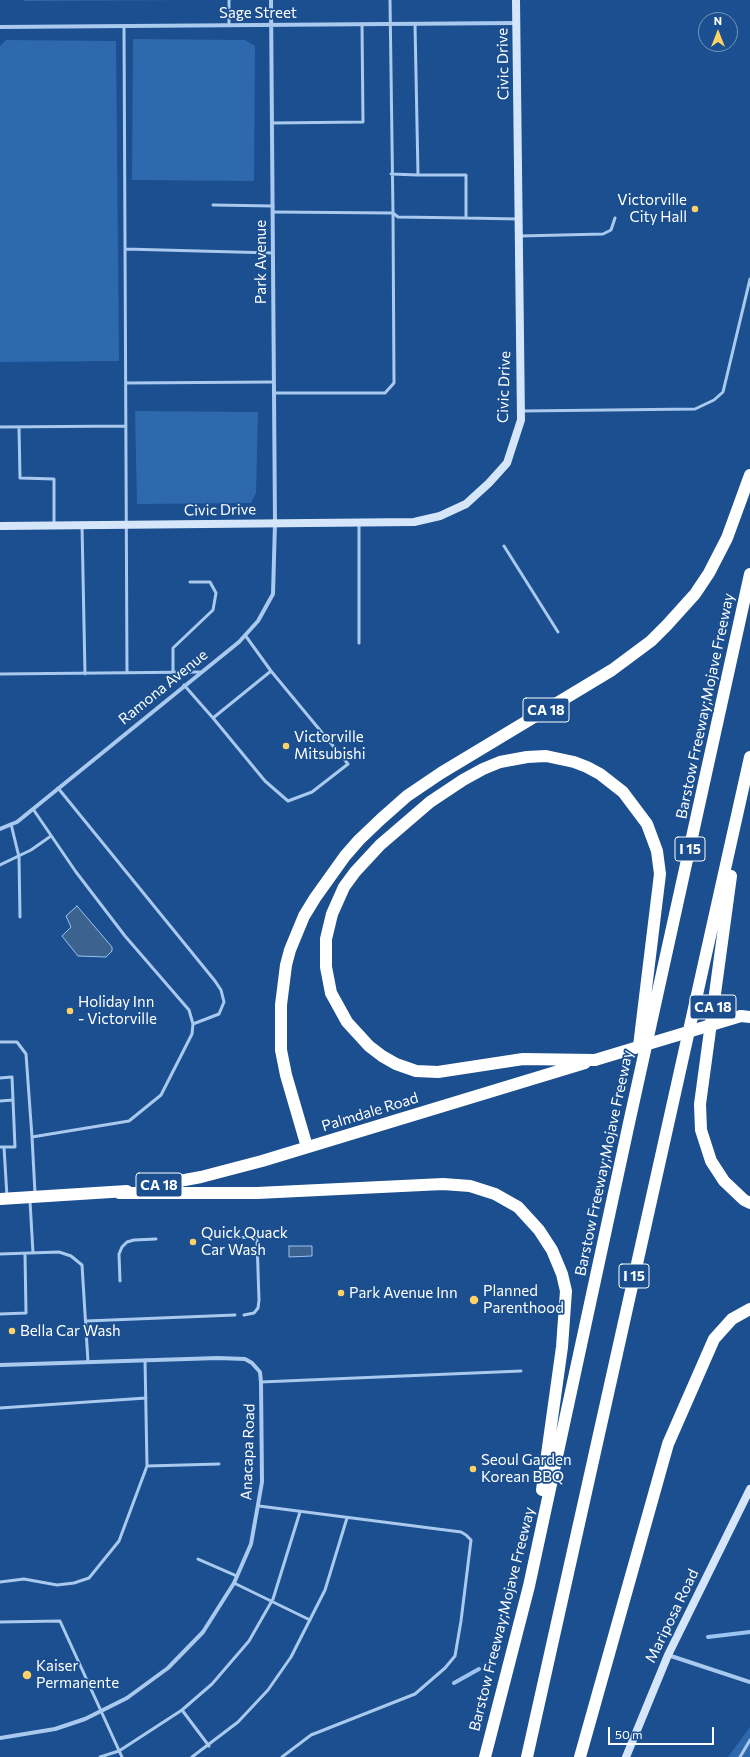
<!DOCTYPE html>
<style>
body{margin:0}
#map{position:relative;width:750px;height:1757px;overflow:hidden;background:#1b4f8f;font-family:Commissioner,sans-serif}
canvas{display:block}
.north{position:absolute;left:698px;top:12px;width:40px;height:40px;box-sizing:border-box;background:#1b4f8f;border:1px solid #7695bc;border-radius:50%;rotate:0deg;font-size:11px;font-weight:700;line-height:16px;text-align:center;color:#fff}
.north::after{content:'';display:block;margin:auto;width:14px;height:18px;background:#ffd166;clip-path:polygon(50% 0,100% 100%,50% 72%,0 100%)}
.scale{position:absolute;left:608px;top:1727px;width:106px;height:18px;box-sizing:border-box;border:2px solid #fff;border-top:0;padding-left:5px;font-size:12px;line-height:14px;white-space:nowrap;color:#fff;-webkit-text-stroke:3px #1b4f8f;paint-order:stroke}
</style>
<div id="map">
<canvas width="750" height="1757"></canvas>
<div class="north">N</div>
<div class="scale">50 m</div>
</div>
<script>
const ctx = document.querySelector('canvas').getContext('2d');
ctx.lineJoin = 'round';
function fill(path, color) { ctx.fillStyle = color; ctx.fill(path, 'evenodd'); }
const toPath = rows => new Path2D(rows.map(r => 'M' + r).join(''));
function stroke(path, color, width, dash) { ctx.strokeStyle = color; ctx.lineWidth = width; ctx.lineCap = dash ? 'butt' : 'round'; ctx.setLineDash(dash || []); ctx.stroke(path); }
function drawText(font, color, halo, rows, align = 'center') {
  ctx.font = font + ' Commissioner,sans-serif'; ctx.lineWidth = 3.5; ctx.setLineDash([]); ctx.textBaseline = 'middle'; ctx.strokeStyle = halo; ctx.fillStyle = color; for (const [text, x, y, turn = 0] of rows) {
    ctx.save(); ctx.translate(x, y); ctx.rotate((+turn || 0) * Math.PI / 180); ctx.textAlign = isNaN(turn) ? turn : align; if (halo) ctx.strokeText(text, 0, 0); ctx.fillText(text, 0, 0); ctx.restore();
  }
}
fill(toPath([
 [24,0,198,0,24,1],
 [133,39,245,40,255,46,254,181,132,180],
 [6,40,116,41,119,361,0,362,0,46],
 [135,411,258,412,256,493,251,503,137,504],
 [750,1727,750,1757,728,1757]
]), '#2e69ad');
const water = toPath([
 [77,906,112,947,112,951,106,957,78,956,62,936,71,927,66,916,77,906],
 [289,1246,312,1246,312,1256,289,1257,289,1246]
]);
fill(water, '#3c6290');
stroke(water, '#9cc4f0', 1);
stroke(toPath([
 [708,1637,750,1632],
 [454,1683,479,1669]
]), '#9cc4f0', 4);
stroke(toPath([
 [229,0,229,25],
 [390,0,393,213,398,217,466,218],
 [415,24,418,175,466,175,466,218,518,219],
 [124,26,127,673],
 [272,123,363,122,362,24],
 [391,174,418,175],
 [213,205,273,206],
 [273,212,393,213,394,383,385,393,274,393],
 [520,236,603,234,611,230,615,218],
 [125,249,273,253],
 [126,383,274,382],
 [522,411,695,409,714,400,723,392,750,279],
 [0,427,126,426],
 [19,427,20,478,54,479,54,524],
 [82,525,85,674],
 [504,546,558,632],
 [359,643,359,524],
 [173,672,173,648,213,610,216,593,210,582,190,582],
 [0,674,200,672],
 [184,685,213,718,271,671,245,635],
 [213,718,265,781,288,801,312,792,348,764,271,671],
 [58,788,215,981,221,990,224,1002,219,1014,193,1024],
 [11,824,19,857,20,917],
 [0,865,31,850,51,836],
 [0,1042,17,1042,26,1054,32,1137,129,1121,161,1095,192,1034,193,1024,189,1010,125,936,76,872,33,809],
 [0,1078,12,1077,15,1147,0,1147],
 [0,1101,13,1100],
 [32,1137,35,1193],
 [4,1147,7,1197],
 [30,1201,33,1253],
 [229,1238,253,1237,257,1240,259,1300,258,1308,254,1313,244,1315],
 [0,1254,59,1252,71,1256,82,1265,88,1362],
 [120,1281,119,1254,122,1247,127,1242,134,1240,156,1239],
 [0,1314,26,1313,25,1254],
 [86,1321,235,1315],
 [261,1382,521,1371],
 [0,1408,146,1398],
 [147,1466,219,1464],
 [259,1506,461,1532,466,1535,471,1540,461,1621,455,1656,445,1668,415,1694,311,1735,282,1757],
 [198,1559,237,1576],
 [0,1582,24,1579,57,1585,74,1583,89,1578,119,1541,147,1466,145,1360],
 [234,1583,310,1620],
 [0,1622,60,1621,122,1757],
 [182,1710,209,1746],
 [100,1757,119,1751,182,1710,212,1684,249,1641,273,1599,300,1512],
 [192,1757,238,1722,268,1690,291,1657,325,1590,347,1518],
 [740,1757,750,1740]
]), '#a9c9ee', 3);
stroke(toPath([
 [0,27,516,23],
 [0,829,17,822,239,642,258,621,273,594,275,523,271,0],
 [0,1365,218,1358,245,1359,252,1363,260,1372,261,1382,262,1482,251,1544,234,1583,203,1632,168,1668,127,1698,85,1719,55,1729,0,1738],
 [668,1655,750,1682]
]), '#a9c9ee', 4);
stroke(toPath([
 [0,526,414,522,440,516,466,504,489,483,507,463,521,420,516,0],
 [626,1757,668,1655,750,1489]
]), '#d6e6fa', 8);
stroke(toPath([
 [731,876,700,1104,701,1130,711,1161,724,1181,744,1200,750,1203],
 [741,1016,750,1017],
 [595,1060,523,1059,438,1072,416,1071,396,1064,382,1056,369,1046,347,1022,331,993,326,967,326,939,332,914,344,887,355,872,380,845,430,802,463,780,483,769,500,762,527,757,546,756,574,762,587,767,600,774,623,792,647,824,657,851,660,874,639,1046],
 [307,1147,286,1075,281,1050,281,1005,286,965,290,950,304,916,315,898,345,856,359,840,381,819,407,796,441,773,612,670,651,641,667,625,695,594,709,573,727,538,750,475],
 [147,1187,201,1177,262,1161,585,1063],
 [119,1193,257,1193,443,1184,470,1186,495,1194,518,1207,539,1230,552,1250,562,1274,566,1291,562,1347,542,1490],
 [0,1199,127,1191],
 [485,1757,529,1586,629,1123,750,574],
 [527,1757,750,757],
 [580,1757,668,1444,714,1339,732,1319,750,1309]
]), '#fff', 12);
stroke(toPath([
 [595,1060,741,1016]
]), '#fff', 12);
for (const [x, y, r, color] of [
 [695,209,4,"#ffd166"],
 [286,746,4,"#ffd166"],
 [70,1011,4,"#ffd166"],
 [193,1242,4,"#ffd166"],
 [341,1293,4,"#ffd166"],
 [474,1300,5,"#ffd166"],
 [12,1331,4,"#ffd166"],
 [473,1469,4,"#ffd166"],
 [27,1675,5,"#ffd166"]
]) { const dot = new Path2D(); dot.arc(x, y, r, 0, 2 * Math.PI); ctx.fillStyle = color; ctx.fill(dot); stroke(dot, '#1b4f8f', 1.5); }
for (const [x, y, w] of [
 [546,710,46],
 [690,849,30],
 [713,1007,46],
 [159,1185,46],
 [634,1276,30]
]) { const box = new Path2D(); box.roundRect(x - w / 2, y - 12, w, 24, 3); ctx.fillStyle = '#1b4f8f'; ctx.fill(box); stroke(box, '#fff', 1); }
drawText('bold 14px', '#fff', null, [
 ["CA 18",546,710],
 ["I 15",690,849],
 ["CA 18",713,1007],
 ["CA 18",159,1185],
 ["I 15",634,1276]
]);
drawText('15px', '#fff', '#1b4f8f', [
 ["Sage Street",258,13],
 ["Civic Drive",503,64,-91],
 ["Park Avenue",261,262,-90],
 ["Civic Drive",504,387,-88],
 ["Civic Drive",220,510,-1],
 ["Ramona Avenue",163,687,-39],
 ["Barstow Freeway;Mojave Freeway",705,706,-78],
 ["Palmdale Road",370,1112,-17],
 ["Barstow Freeway;Mojave Freeway",604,1163,-78],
 ["Anacapa Road",248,1452,-88],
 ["Mariposa Road",672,1616,-64],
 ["Barstow Freeway;Mojave Freeway",502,1619,-76]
]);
drawText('15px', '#fff', '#1b4f8f', [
 ["Victorville",687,200,"right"],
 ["City Hall",687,217,"right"],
 ["Victorville",294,737],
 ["Mitsubishi",294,754],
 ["Holiday Inn",78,1002],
 ["- Victorville",78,1019],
 ["Quick Quack",201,1233],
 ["Car Wash",201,1250],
 ["Planned",483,1291],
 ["Parenthood",483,1308],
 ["Park Avenue Inn",349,1293],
 ["Bella Car Wash",20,1331],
 ["Seoul Garden",481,1460],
 ["Korean BBQ",481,1477],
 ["Kaiser",36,1666],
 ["Permanente",36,1683]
], 'left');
</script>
